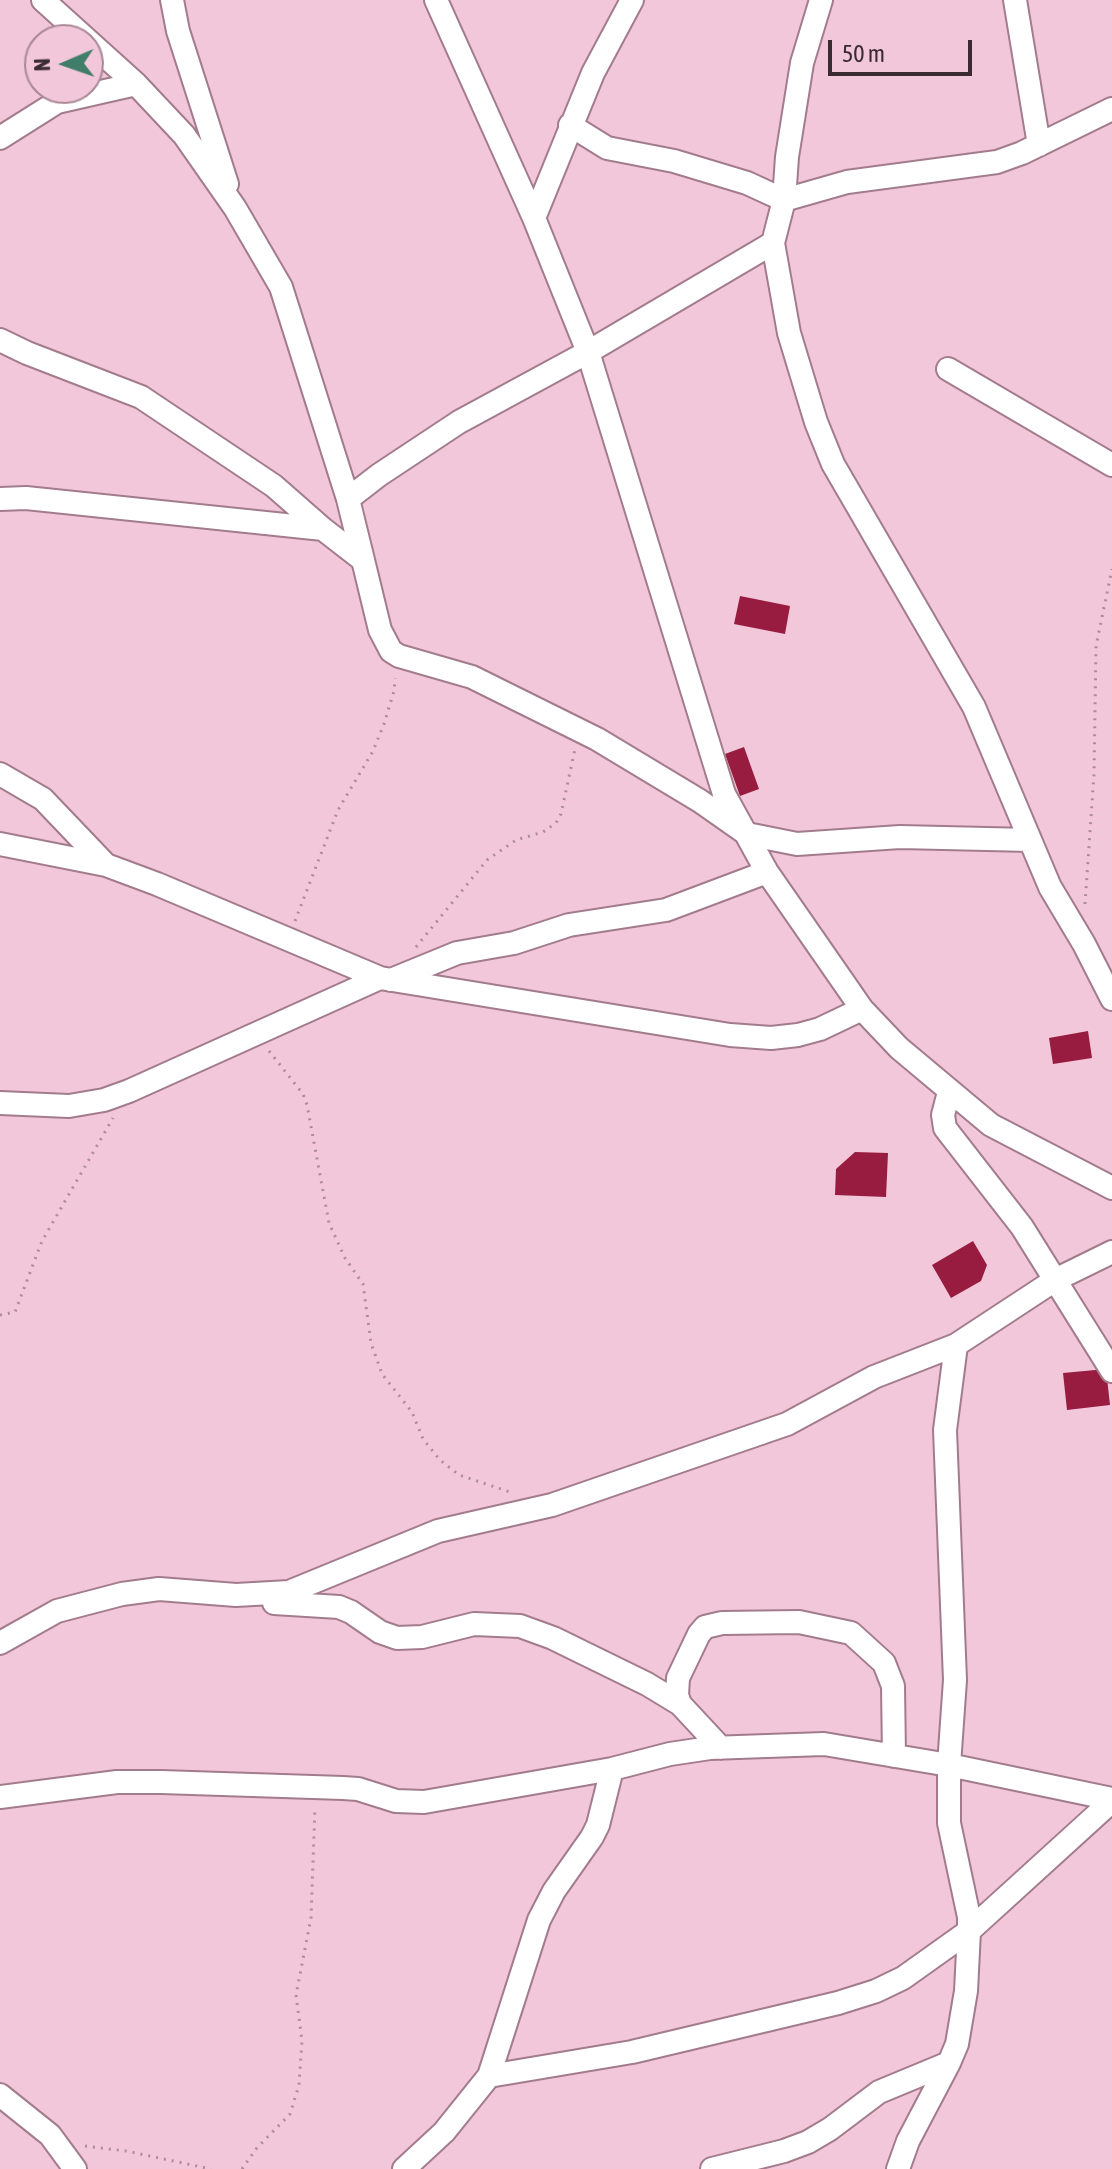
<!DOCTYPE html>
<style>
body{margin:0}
#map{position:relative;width:1112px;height:2169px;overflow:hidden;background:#f2c7d9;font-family:"Asap Condensed",sans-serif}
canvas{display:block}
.north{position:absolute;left:24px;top:24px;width:80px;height:80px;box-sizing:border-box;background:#f2c7d9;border:2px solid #a88896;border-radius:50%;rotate:268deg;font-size:22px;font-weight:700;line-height:32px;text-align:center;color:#3a2a31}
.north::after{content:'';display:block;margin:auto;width:28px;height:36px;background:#407e6a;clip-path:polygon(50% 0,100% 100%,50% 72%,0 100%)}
.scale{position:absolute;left:828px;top:40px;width:144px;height:36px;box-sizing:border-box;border:4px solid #3a2a31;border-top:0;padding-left:10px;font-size:24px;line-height:28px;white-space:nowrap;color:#3a2a31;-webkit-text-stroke:6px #f2c7d9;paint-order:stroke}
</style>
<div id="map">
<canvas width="1112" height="2169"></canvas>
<div class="north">N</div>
<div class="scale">50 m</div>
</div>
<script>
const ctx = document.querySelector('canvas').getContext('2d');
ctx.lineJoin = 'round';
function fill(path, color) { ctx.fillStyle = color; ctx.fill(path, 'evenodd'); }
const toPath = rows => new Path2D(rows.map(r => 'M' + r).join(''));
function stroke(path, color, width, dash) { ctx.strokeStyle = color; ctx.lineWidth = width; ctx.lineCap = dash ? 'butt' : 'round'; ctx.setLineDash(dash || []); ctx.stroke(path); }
fill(toPath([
 [740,596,790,606,785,634,734,624],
 [744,747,759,789,740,796,725,754],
 [1088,1031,1092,1058,1053,1064,1049,1038],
 [855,1152,888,1153,886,1197,835,1195,836,1169],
 [973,1241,987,1265,981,1281,951,1298,932,1265],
 [1106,1369,1110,1405,1067,1410,1063,1373]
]), '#971c3f');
const minor = toPath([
 [43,0,136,84,184,135,235,208,281,287,348,499,363,560],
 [172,0,178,31,227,184],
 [436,0,534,218,588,352,724,794,767,872,862,1009,899,1048,991,1125,1112,1188],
 [1015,0,1039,145],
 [570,125,607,148,674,161,747,183,784,200,787,157,802,63,821,0],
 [0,138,57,102,136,84],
 [534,218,593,73,632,0],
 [773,243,789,333,816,422,833,464,974,707,1050,887,1084,944,1112,999],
 [0,340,27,353,141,397,274,486,323,529],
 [948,369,1112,465],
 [0,499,26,498,323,529,363,560,380,630,391,651,399,656,472,677,597,739,700,801,747,834,797,844,900,837,1030,840],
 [348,499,379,475,459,422,588,352,773,243,784,200,847,182,997,162,1022,153,1112,109],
 [0,774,43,799,106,865],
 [0,844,106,865,157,884,380,978,730,1035,771,1038,798,1035,820,1029,862,1009],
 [391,980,457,953,514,943,569,925,666,910,767,872],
 [949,1092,943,1115,945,1128,1022,1227,1112,1371],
 [0,1103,69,1106,104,1100,129,1091,380,978],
 [274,1603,339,1607,351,1612,380,1632,397,1638,422,1637,474,1624,520,1626,553,1638,647,1684,680,1704],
 [0,1643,57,1611,122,1594,159,1589,236,1595,289,1592,438,1531,552,1505,787,1424,874,1377,956,1345,1055,1280,1112,1252],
 [721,1748,680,1704,677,1695,678,1678,699,1634,705,1627,722,1623,799,1622,851,1633,884,1663,893,1686,894,1756],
 [0,1797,117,1782,161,1782,343,1788,358,1789,396,1801,424,1802,612,1769,670,1754,710,1748,824,1744,949,1765,1112,1799],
 [489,2076,632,2052,838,2003,876,1991,903,1978,969,1931,969,1917,949,1823,949,1765,955,1680,945,1430,956,1345],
 [0,2095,50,2135,75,2169],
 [404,2169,444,2132,489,2076,539,1920,554,1891,592,1837,598,1825,612,1769],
 [712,2169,784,2151,808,2142,830,2129,879,2092,949,2063,957,2044,966,1991,969,1931,1112,1801],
 [898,2169,908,2141,949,2063]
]);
stroke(minor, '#a27c8c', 26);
stroke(toPath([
 [1085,904,1094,774,1096,646,1112,569],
 [295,921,338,810,373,751,384,724,394,691,395,678],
 [416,947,487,860,516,840,543,832,556,823,561,814,575,749],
 [269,1051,303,1094,307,1105,329,1223,345,1258,363,1284,371,1343,382,1374,412,1412,423,1439,440,1460,459,1475,510,1492],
 [0,1315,15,1312,42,1241,113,1118],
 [85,2146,126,2151,211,2169],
 [242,2169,256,2149,290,2114,299,2085,302,2041,296,1995,311,1918,315,1807]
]), '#ad8c9a', 3, [2, 6]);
stroke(minor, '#fff', 22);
</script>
